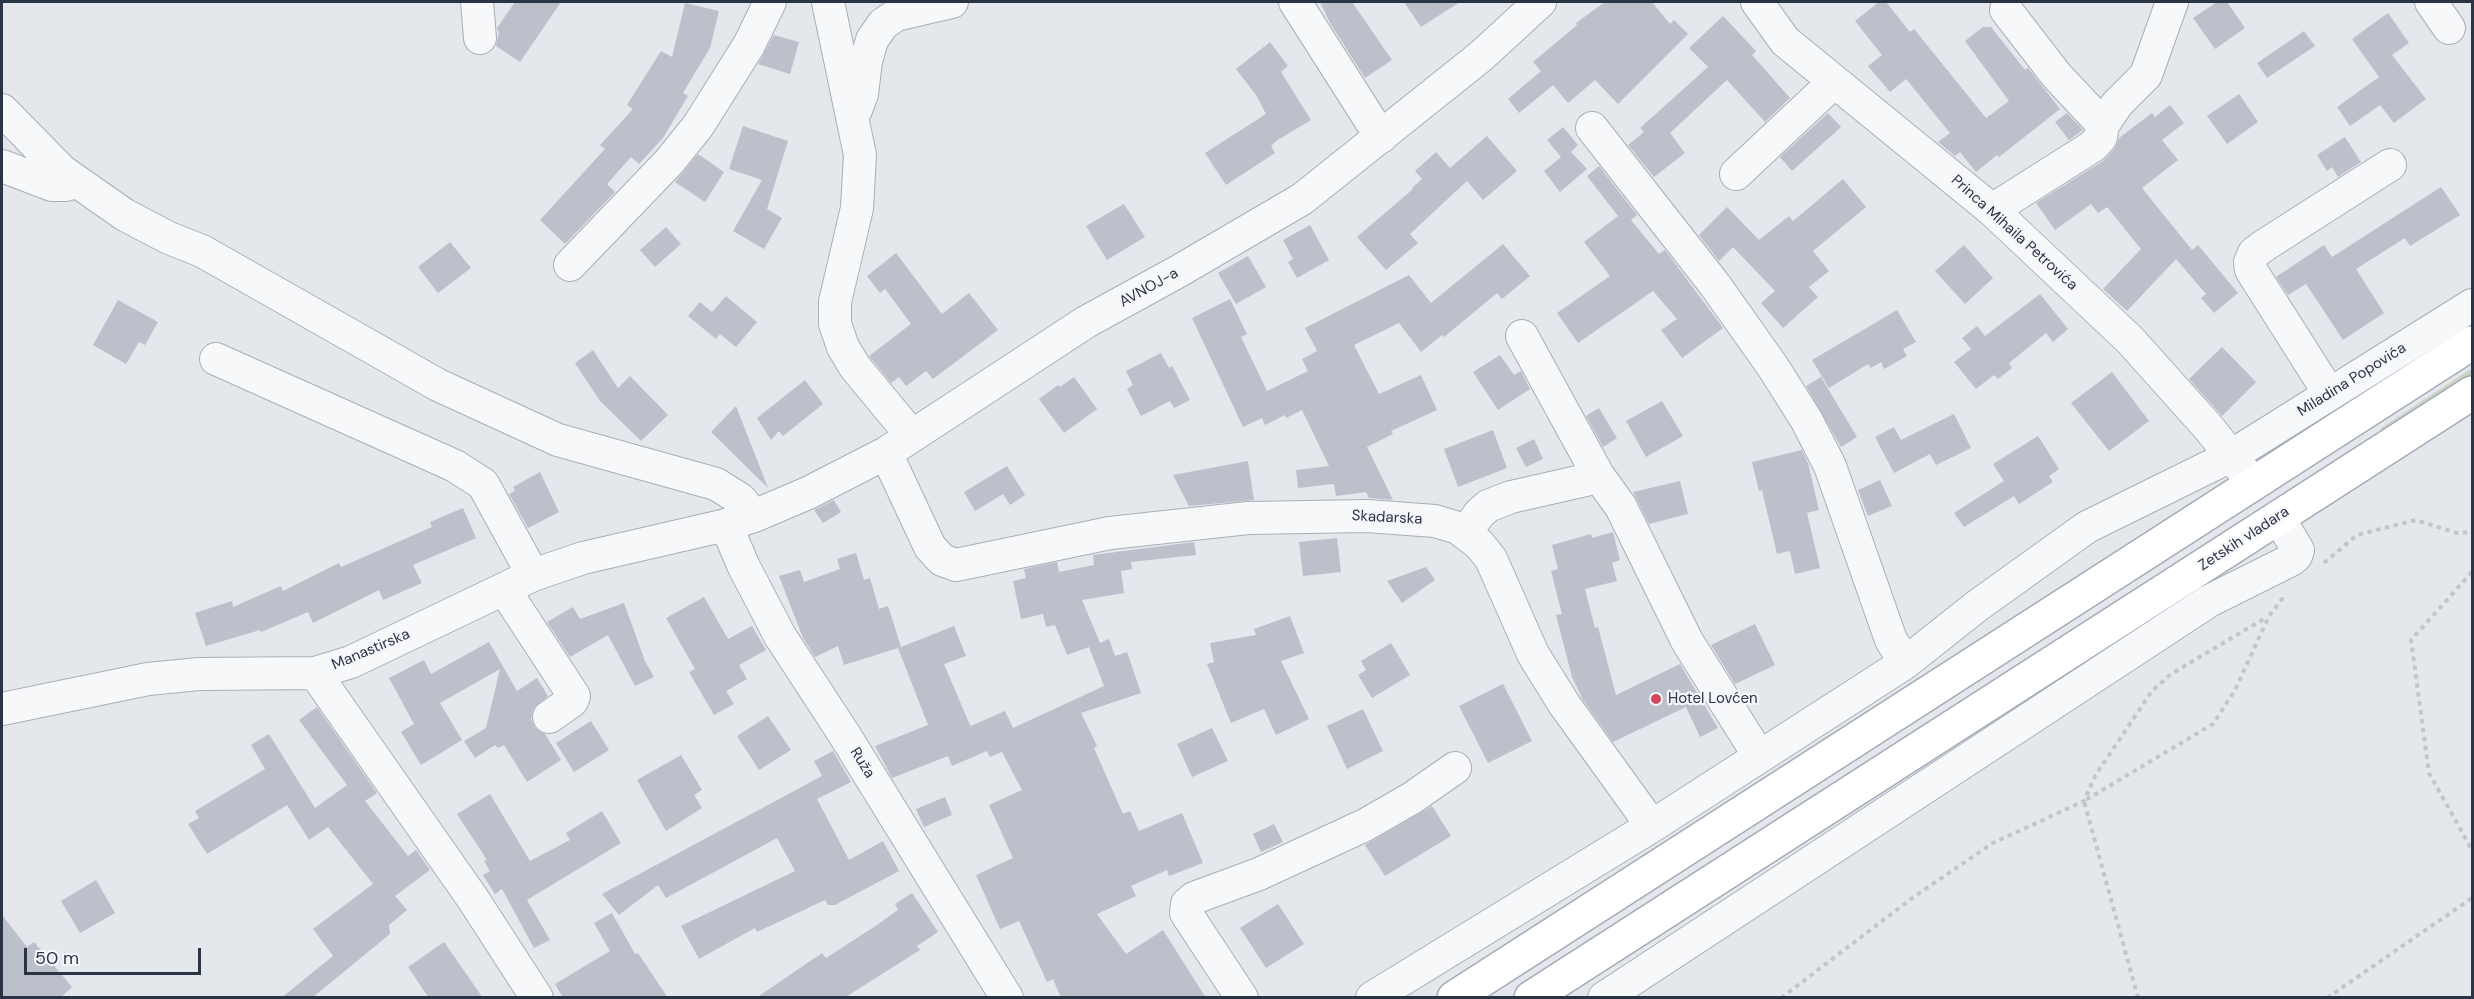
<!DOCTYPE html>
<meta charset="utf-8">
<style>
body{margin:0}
#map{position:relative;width:2474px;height:999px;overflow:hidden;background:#e4e7ec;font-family:"DM Sans",sans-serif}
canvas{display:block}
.frame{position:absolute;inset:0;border:3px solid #2b3445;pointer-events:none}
.scale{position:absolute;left:24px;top:948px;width:177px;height:27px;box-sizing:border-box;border:3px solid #2b3445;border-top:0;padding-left:8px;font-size:18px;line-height:21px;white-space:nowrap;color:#2b3445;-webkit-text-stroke:4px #f4f6f9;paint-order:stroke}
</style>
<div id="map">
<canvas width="2474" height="999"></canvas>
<div class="frame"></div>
<div class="scale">50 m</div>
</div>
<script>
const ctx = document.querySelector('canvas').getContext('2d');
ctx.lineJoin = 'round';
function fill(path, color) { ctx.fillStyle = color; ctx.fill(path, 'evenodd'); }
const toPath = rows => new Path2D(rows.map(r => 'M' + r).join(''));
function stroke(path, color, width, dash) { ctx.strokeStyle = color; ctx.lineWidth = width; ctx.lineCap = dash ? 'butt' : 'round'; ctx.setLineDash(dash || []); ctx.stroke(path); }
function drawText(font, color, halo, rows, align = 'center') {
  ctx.font = font + ' "DM Sans",sans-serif'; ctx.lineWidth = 4.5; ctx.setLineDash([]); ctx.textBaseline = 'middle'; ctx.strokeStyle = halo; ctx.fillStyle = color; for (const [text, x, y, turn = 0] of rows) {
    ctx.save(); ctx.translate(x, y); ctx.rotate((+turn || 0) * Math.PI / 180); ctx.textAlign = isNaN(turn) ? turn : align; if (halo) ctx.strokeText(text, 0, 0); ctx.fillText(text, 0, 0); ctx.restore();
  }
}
fill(toPath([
 [2472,368,2472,378,2385,436,2381,428]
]), '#c9d6c5');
fill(toPath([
 [515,2,561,2,520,62,496,46,499,33,497,28],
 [1320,2,1352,2,1392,60,1365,78,1330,23],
 [1404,2,1460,2,1421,27],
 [1605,2,1652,2,1670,24,1674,20,1688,34,1618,104,1595,80,1568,103,1553,85,1519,113,1508,99,1541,71,1533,62,1577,25,1576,23],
 [1879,2,1886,2,1910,32,1914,29,1986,118,2009,101,1965,41,1983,27,1991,27,2025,70,2028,68,2060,109,1999,157,1997,155,1976,172,1960,152,1955,156,1938,142,1950,133,1906,79,1890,92,1868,66,1882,55,1855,21],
 [2217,2,2227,2,2245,28,2215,49,2193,18],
 [685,3,719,11,710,48,683,93,688,96,663,138,639,164,631,157,607,184,615,192,565,244,540,220,605,149,600,145,633,109,627,105,661,51,672,57],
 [2388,13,2409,43,2392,55,2426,99,2394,123,2380,105,2350,126,2337,107,2379,77,2352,39],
 [1723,16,1756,51,1752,55,1790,98,1765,122,1727,80,1670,133,1685,153,1654,177,1628,145,1644,132,1640,128,1708,67,1689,48],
 [2304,31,2315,46,2267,78,2257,63],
 [774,35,799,42,790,74,758,64],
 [1270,42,1288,66,1281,72,1311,120,1276,141,1271,146,1275,153,1226,185,1205,153,1266,114,1256,95,1236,69],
 [2239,94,2258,122,2227,144,2207,116],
 [2170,105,2184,123,2162,140,2178,160,2142,188,2192,250,2198,245,2238,293,2214,313,2201,298,2206,294,2176,259,2127,311,2103,289,2141,249,2107,207,2098,213,2091,204,2055,230,2036,203,2103,161,2114,149,2119,138,2152,113,2155,117],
 [1828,113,1841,127,1792,171,1780,157],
 [2067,113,2083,130,2069,140,2055,122],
 [743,126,788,141,767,209,782,218,764,249,733,231,762,180,729,169],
 [1563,127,1578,145,1571,152,1587,169,1560,192,1544,171,1561,157,1547,140],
 [1487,136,1517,171,1483,200,1467,181,1410,234,1418,243,1386,270,1357,237,1413,189,1412,188,1422,179,1415,171,1436,152,1450,168],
 [2345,137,2361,162,2338,177,2332,167,2327,171,2317,155],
 [698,154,724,172,705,202,675,182],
 [1599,166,1637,215,1631,220,1659,254,1665,250,1723,328,1682,358,1661,330,1677,319,1653,291,1578,343,1557,313,1610,276,1584,242,1618,216,1587,176],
 [1843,179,1866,207,1813,251,1829,271,1809,287,1818,297,1783,328,1761,303,1775,291,1733,247,1719,261,1699,235,1727,207,1759,240,1789,216,1793,221],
 [2441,187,2460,215,2410,246,2405,238,2356,269,2384,313,2343,340,2306,284,2288,295,2276,277,2324,245,2332,257],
 [1124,204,1145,237,1107,260,1086,226],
 [1310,225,1329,260,1297,278,1288,262,1293,259,1283,240],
 [666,227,681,244,655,267,640,250],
 [450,242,471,268,438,293,418,267],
 [1503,244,1530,276,1502,299,1497,293,1444,337,1442,335,1421,352,1399,323,1354,345,1379,394,1421,375,1437,410,1391,431,1393,434,1367,447,1393,500,1369,498,1366,492,1336,496,1334,484,1298,488,1296,470,1329,466,1302,410,1286,418,1285,415,1265,425,1262,418,1243,427,1192,318,1230,299,1247,334,1241,337,1267,391,1308,371,1302,359,1317,351,1305,328,1409,275,1431,303],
 [1964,245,1993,278,1965,304,1935,271],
 [896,253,942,314,969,293,998,330,933,379,926,371,906,386,899,377,891,383,869,356,911,324,885,289,880,293,867,276],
 [1248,256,1266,287,1236,304,1218,273],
 [2040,294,2068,329,2053,342,2046,333,2009,363,2012,368,1998,379,1994,375,1976,389,1954,362,1971,349,1962,338,1977,326,1985,336],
 [726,296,757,322,736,347,720,334,716,339,688,316,700,302,712,312],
 [118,300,158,322,145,345,139,342,126,364,93,345],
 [1897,310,1916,342,1903,349,1907,356,1884,369,1881,362,1871,368,1868,364,1829,388,1812,360],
 [2222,347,2256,382,2222,416,2189,379],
 [593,350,618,388,630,376,668,415,641,441,600,401,575,363],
 [1161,353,1169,368,1172,366,1190,400,1174,408,1170,401,1141,416,1127,389,1133,385,1126,371],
 [1500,355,1514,375,1521,371,1530,389,1498,410,1473,372],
 [2112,372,2149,421,2109,451,2071,403],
 [1074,377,1097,409,1064,433,1039,399,1058,385,1060,387],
 [1821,377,1857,437,1841,447,1806,386],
 [805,380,823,404,783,436,779,431,771,440,757,418],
 [1662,401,1683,436,1646,457,1626,421],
 [736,406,768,488,711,432],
 [1599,408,1617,438,1603,447,1586,416],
 [1954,414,1971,448,1936,465,1930,454,1894,473,1875,437,1894,427,1901,440],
 [1493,430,1507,468,1458,487,1444,449],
 [2038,436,2059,469,2049,476,2053,482,2019,504,2014,496,1964,527,1954,513,2004,481,1993,464],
 [1534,439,1543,459,1526,467,1516,448],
 [1802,450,1808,463,1819,510,1807,513,1820,568,1795,574,1790,551,1777,554,1762,490,1759,491,1752,462],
 [1248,461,1254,500,1189,506,1173,475],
 [1007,466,1025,495,1010,505,1003,494,975,511,964,492],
 [540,472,559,512,528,528,509,494,515,491,513,487],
 [1880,480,1892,506,1868,516,1858,490],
 [1680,481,1688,514,1649,524,1633,492],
 [834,500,841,512,823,523,814,510],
 [463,508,476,538,413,565,422,583,383,600,379,590,313,623,308,612,261,632,260,630,206,646,195,613,232,601,233,607,281,586,283,591,339,563,341,567,432,527,430,522],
 [1613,532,1620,560,1612,563,1617,581,1585,589,1595,628,1598,627,1616,695,1680,664,1718,728,1700,737,1686,707,1613,742,1583,700,1572,677,1556,615,1562,614,1551,571,1558,569,1552,545,1591,534,1592,538],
 [1337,538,1341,572,1303,576,1299,542],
 [1194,542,1196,555,1131,562,1132,569,1121,571,1124,593,1082,600,1100,643,1109,639,1115,656,1127,652,1141,693,1081,713,1097,746,1094,748,1123,814,1130,811,1139,831,1182,813,1203,863,1169,876,1167,870,1131,886,1136,896,1097,914,1126,954,1163,930,1206,998,1061,998,1053,979,1047,982,1019,921,1000,929,976,875,1013,858,989,805,1022,790,1002,752,990,757,987,751,952,766,948,756,892,778,875,746,928,725,898,648,844,665,838,646,815,657,803,638,779,576,800,570,804,582,840,569,837,559,856,553,864,580,870,578,879,609,888,606,901,647,954,626,966,656,944,664,969,723,971,726,1005,711,1013,728,1104,686,1089,647,1067,655,1055,625,1046,627,1043,614,1021,619,1013,581,1026,578,1024,569,1057,562,1059,572,1094,565,1093,555],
 [1426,567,1435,580,1402,603,1387,581],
 [704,597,728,639,752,626,766,650,739,665,747,679,726,691,734,704,714,715,689,672,695,669,666,618],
 [624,603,645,661,654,677,635,686,608,635,570,657,547,622,573,607,580,619],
 [1290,616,1304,653,1281,661,1309,719,1276,735,1264,709,1231,723,1207,664,1214,662,1210,643,1256,635,1254,629],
 [1755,624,1775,665,1735,684,1711,645],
 [489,642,517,691,537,678,548,696,533,709,531,719,535,728,545,734,561,760,527,782,504,745,498,748,495,745,475,758,464,741,486,728,500,669,440,703,462,740,421,765,401,732,414,724,389,678,424,660,431,674],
 [1391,643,1410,675,1372,698,1358,675,1366,670,1361,661],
 [1503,684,1532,741,1488,763,1459,706],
 [317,707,377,793,365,801,408,856,416,850,430,870,395,896,407,910,389,925,390,934,312,998,281,998,333,956,313,929,373,884,328,827,309,840,287,805,207,854,188,824,199,818,195,811,265,769,251,745,269,734,315,808,347,785,299,720],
 [1363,709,1383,751,1347,769,1327,726],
 [768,716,791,750,759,770,737,736],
 [591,721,609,750,574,772,556,743],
 [1212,728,1228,761,1192,777,1177,744],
 [833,751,851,782,817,799,849,860,883,841,899,871,835,905,828,905,825,900,757,932,755,928,699,959,681,926,795,871,777,838,666,898,658,885,619,915,602,894,822,776,814,761],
 [681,755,702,790,694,795,702,808,666,831,637,780],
 [490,794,530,861,570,840,566,833,602,811,621,843,527,900,550,940,534,948,502,889,495,894,483,875,490,871,484,861,487,860,457,814],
 [945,797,952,815,924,827,916,809],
 [1432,806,1451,836,1385,876,1365,845],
 [1274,824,1283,842,1261,852,1253,834],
 [96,880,115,913,80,933,61,901],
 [912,893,938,932,917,946,920,950,844,998,756,998,822,953,826,958,877,925,898,910,895,904],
 [1278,904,1304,944,1266,968,1240,928],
 [612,913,635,954,638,953,668,998,563,998,555,984,610,951,594,923],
 [2,915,27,947,34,942,72,987,60,998,2,998],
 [444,942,483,998,429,998,408,967]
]), '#bbc0ca');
const minor = toPath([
 [477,2,480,38],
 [828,2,860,155,857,208,835,302,835,324,843,347,855,367,912,436],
 [1295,2,1381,137],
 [1757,2,1785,41,1992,210,2130,340,2208,427,2244,472],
 [2431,2,2449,28],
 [2006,10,2057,76,2103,125],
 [2,110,62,171,125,215,169,238,202,251,438,385,558,440,716,484,740,499,754,516],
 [856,110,862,94,866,61,872,40,883,24,896,15,952,2],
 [1592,128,1715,285,1773,367,1807,421,1830,466,1891,640,1905,663],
 [2,166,52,185,66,185,76,182],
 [1736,174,1834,82],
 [1992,210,2093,146,2101,137,2103,125,2117,104,2146,75,2172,2],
 [570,265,669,162,698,126,749,45,770,2],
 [1522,336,1598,475,1621,507,1687,641,1759,756],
 [216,359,455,466,483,484,533,575],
 [2329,393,2251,270,2250,262,2254,253,2265,245,2390,165],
 [886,453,930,547,942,560,956,565,1110,533,1248,518,1367,516,1435,521,1458,528,1479,544,1491,559,1533,654,1564,704,1652,826],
 [726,525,744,567,780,636,844,734,1007,998],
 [1466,533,1479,514,1488,506,1511,497,1586,480,1598,475],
 [504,589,574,696,572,701,549,717],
 [315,673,473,899,537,998],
 [2,709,148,679,199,674,315,673,351,662,533,575,583,558,726,525,754,516,808,493,886,453,1086,322,1179,271,1302,199,1480,57,1540,2],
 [1242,998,1186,913,1187,904,1194,898,1259,874,1365,825,1412,798,1455,768],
 [1372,998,1652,826,1905,663,1977,606,2087,527,2231,456,2472,305],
 [1604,998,2209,601,2291,560,2296,556,2298,550,2278,517]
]);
const major = toPath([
 [1454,998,2472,343],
 [1531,998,2472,393]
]);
stroke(minor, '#a9aeb7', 34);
stroke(major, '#a3abb8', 36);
stroke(toPath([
 [2324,563,2357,535,2416,520,2457,533,2472,532],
 [2472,572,2411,640,2429,773,2472,850],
 [1781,998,1915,896,1993,843,2084,801,2095,776,2152,691,2171,674,2267,617],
 [2138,998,2084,801,2213,724,2235,690,2269,616,2286,594],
 [2327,998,2472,898]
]), '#c2c5cb', 4, [4.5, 4.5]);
stroke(minor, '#f7f8fa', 32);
stroke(major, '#fff', 33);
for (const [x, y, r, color] of [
 [1656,699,6,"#d1495b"]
]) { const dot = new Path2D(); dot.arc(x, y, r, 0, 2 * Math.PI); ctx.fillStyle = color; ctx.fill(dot); stroke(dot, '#f4f6f9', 2); }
drawText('15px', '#2b3445', '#f4f6f9', [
 ["Princa Mihaila Petrovića",2014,233,42],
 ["AVNOJ-a",1149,288,-29],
 ["Miladina Popovića",2352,380,-32],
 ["Skadarska",1387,518,3],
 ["Zetskih vladara",2244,539,-33],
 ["Manastirska",371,650,-23],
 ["Ruža",862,763,58]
]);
drawText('15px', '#2b3445', '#f4f6f9', [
 ["Hotel Lovćen",1668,699]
], 'left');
</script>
